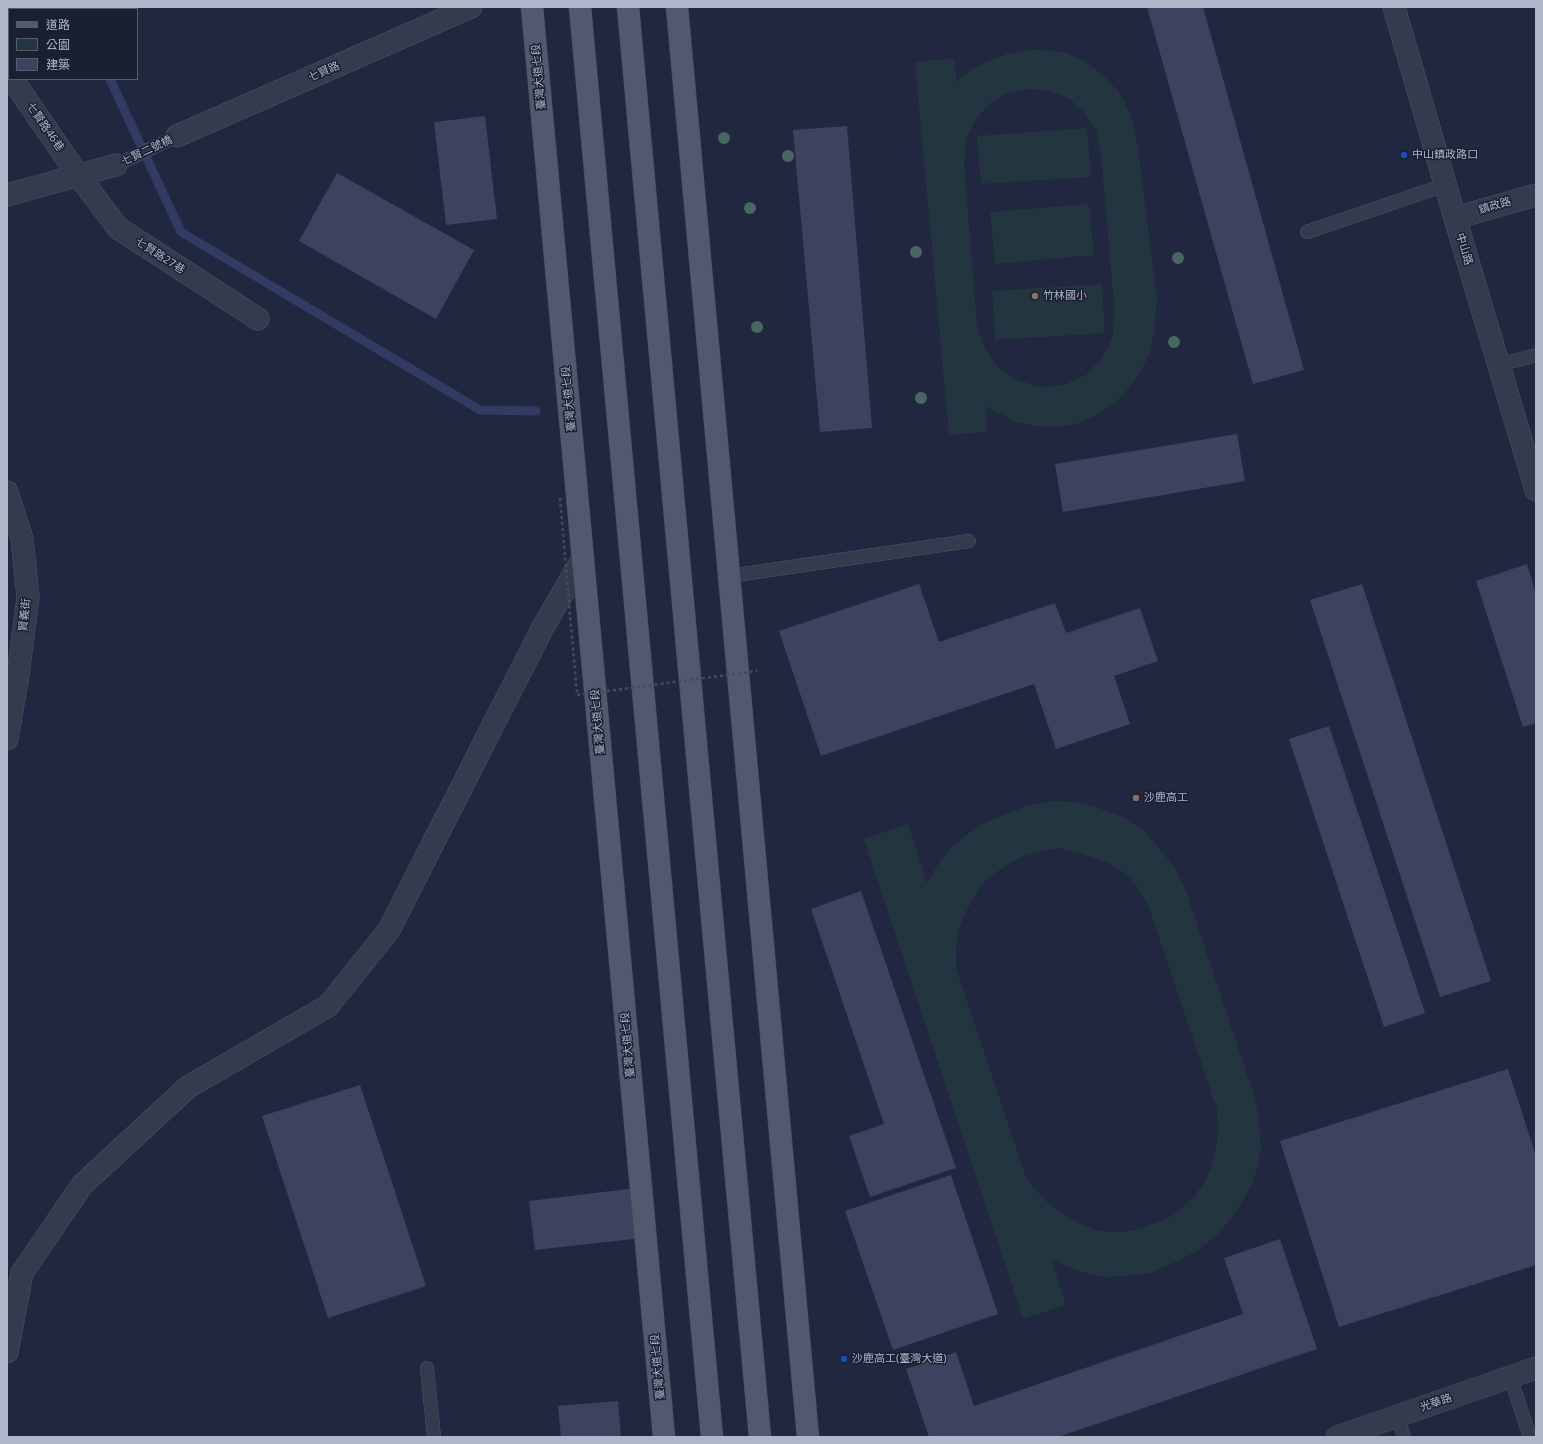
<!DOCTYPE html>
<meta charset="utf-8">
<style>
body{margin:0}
#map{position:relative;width:1543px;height:1444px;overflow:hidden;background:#21273e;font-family:"Noto Sans","Noto Sans TC",sans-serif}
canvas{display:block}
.frame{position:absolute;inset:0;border:8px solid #b1b5c9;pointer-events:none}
.legend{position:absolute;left:8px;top:8px;width:130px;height:72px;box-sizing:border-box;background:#1a1f32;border:1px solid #565b6e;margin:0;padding:5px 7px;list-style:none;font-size:12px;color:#b1b5c9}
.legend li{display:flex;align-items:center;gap:8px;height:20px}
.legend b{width:20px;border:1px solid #565b6e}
</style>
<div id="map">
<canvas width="1543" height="1444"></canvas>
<div class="frame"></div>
<ul class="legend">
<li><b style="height:5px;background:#53586e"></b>道路</li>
<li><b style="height:11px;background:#23353e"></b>公園</li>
<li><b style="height:11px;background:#3d435e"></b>建築</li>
</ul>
</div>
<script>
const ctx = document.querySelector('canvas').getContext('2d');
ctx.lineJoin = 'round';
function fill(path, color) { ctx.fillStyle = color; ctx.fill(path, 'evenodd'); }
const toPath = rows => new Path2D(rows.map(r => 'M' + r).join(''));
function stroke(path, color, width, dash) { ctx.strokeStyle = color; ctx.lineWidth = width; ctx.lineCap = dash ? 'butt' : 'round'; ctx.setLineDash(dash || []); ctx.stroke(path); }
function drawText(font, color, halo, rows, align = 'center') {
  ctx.font = font + ' "Noto Sans","Noto Sans TC",sans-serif'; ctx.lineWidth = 3; ctx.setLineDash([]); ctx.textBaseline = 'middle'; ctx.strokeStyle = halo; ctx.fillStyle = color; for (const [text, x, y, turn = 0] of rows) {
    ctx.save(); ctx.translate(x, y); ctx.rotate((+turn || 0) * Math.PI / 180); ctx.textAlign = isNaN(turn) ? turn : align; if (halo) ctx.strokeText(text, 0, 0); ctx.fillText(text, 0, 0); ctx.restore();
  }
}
fill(toPath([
 [1026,50,1047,50,1067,53,1086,62,1103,75,1118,91,1129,110,1135,131,1139,153,1157,301,1154,333,1150,352,1141,371,1129,388,1115,403,1097,415,1076,424,1054,427,1035,426,1016,422,985,406,987,432,949,435,915,62,954,58,957,82,971,70,988,61,1007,54],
 [1027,89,1048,91,1068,98,1084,112,1096,130,1101,153,1114,305,1113,337,1102,358,1086,375,1064,385,1040,387,1017,380,997,367,984,347,977,324,964,164,966,140,975,121,989,104,1006,94],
 [1087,128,1091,177,981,184,977,136],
 [1089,204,1094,255,995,264,990,212],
 [1102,284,1105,333,995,340,992,291],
 [1051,801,1076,802,1099,808,1123,817,1145,831,1175,868,1186,891,1254,1095,1258,1111,1261,1148,1258,1165,1252,1184,1243,1201,1230,1220,1214,1238,1194,1253,1172,1264,1150,1273,1127,1276,1106,1277,1085,1273,1067,1267,1051,1259,1066,1305,1023,1319,864,839,908,824,927,883,937,866,951,848,966,835,982,824,1026,806],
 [1059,848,1077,852,1110,864,1126,874,1138,888,1148,905,1217,1109,1218,1130,1216,1150,1211,1169,1203,1184,1193,1198,1180,1209,1168,1218,1139,1229,1123,1232,1109,1232,1095,1230,1079,1223,1052,1207,1032,1186,1025,1174,956,968,956,950,958,932,963,917,981,885,995,873,1010,863,1026,855,1044,851]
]), '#23353e');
stroke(toPath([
 [77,7,78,9],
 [110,79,181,232,480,410,536,411]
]), '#323b64', 9);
fill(toPath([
 [1147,7,1203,7,1304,370,1253,384],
 [485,116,497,219,446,225,434,122],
 [847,126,872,428,820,432,793,130],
 [337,173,474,250,436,319,299,241],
 [1237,434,1245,481,1063,512,1055,464],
 [1527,564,1536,594,1536,723,1523,727,1476,581],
 [919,584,939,642,1055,603,1066,633,1140,608,1158,661,1114,676,1130,724,1056,749,1034,684,821,756,779,631],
 [1362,584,1491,981,1440,997,1310,600],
 [1329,726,1425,1013,1384,1027,1289,739],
 [861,891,956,1168,870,1197,849,1136,884,1124,811,909],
 [1508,1069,1536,1156,1536,1265,1339,1327,1280,1141],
 [360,1085,426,1286,328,1318,262,1116],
 [951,1175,998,1314,893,1350,845,1211],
 [636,1188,642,1238,535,1250,529,1201],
 [1280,1239,1317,1349,1058,1437,929,1437,906,1369,956,1352,974,1406,1243,1314,1224,1258],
 [618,1401,621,1437,561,1437,558,1406]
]), '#3d435e');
const service = toPath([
 [116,165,177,136],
 [1307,232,1445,185],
 [1499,365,1536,355],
 [729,576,969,541],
 [427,1368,434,1437],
 [1510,1376,1530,1437],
 [1397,1416,1404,1437]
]);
const minor = toPath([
 [12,79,78,175,118,228,258,319],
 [177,136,471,7],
 [7,195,116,165],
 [1455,218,1536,195],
 [7,492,22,539,28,597,18,675,7,739],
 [7,1352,22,1273,82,1185,188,1087,328,1006,389,930,542,629,583,558]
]);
const tertiary = toPath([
 [1394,7,1455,218,1536,490],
 [1337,1437,1536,1368]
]);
const primary = toPath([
 [532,7,664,1437],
 [580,7,712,1437],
 [628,7,760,1437],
 [677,7,808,1437]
]);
stroke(service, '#505568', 14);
stroke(minor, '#505568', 23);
stroke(tertiary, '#505568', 23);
stroke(primary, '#3e4356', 23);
stroke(service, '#353a4d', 13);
stroke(minor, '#353a4d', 22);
stroke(tertiary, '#353a4d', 22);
stroke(primary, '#53586e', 22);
stroke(toPath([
 [560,498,577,695,757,671]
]), '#3e5159', 2.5, [3, 3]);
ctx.fillStyle = '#476761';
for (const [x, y] of [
 [724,138],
 [788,156],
 [750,208],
 [916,252],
 [1178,258],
 [757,327],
 [1174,342],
 [921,398]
]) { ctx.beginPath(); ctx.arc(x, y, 6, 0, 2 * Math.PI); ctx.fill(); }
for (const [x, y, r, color] of [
 [1404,155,4,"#1a4fb4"],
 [1035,296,4,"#8d6e63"],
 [1136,798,4,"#8d6e63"],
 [844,1359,4,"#1a4fb4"]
]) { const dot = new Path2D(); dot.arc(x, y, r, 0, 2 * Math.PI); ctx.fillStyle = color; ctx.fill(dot); stroke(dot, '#1a1f32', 1.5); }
drawText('11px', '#b1b5c9', '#1a1f32', [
 ["七賢路",324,72,-24],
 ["臺灣大道七段",539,77,-95],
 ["七賢路46巷",45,127,55],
 ["七賢二號橋",147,151,-25],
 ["鎮政路",1495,206,-16],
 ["中山路",1464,249,73],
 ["七賢路27巷",160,256,33],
 ["臺灣大道七段",569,399,-95],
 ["賢義街",25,615,-84],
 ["臺灣大道七段",598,722,-95],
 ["臺灣大道七段",628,1045,-95],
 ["臺灣大道七段",658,1367,-95],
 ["光華路",1436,1403,-19]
]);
drawText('11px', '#b1b5c9', '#1a1f32', [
 ["中山鎮政路口",1412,155],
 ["竹林國小",1043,296],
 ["沙鹿高工",1144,798],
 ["沙鹿高工(臺灣大道)",852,1359]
], 'left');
</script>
